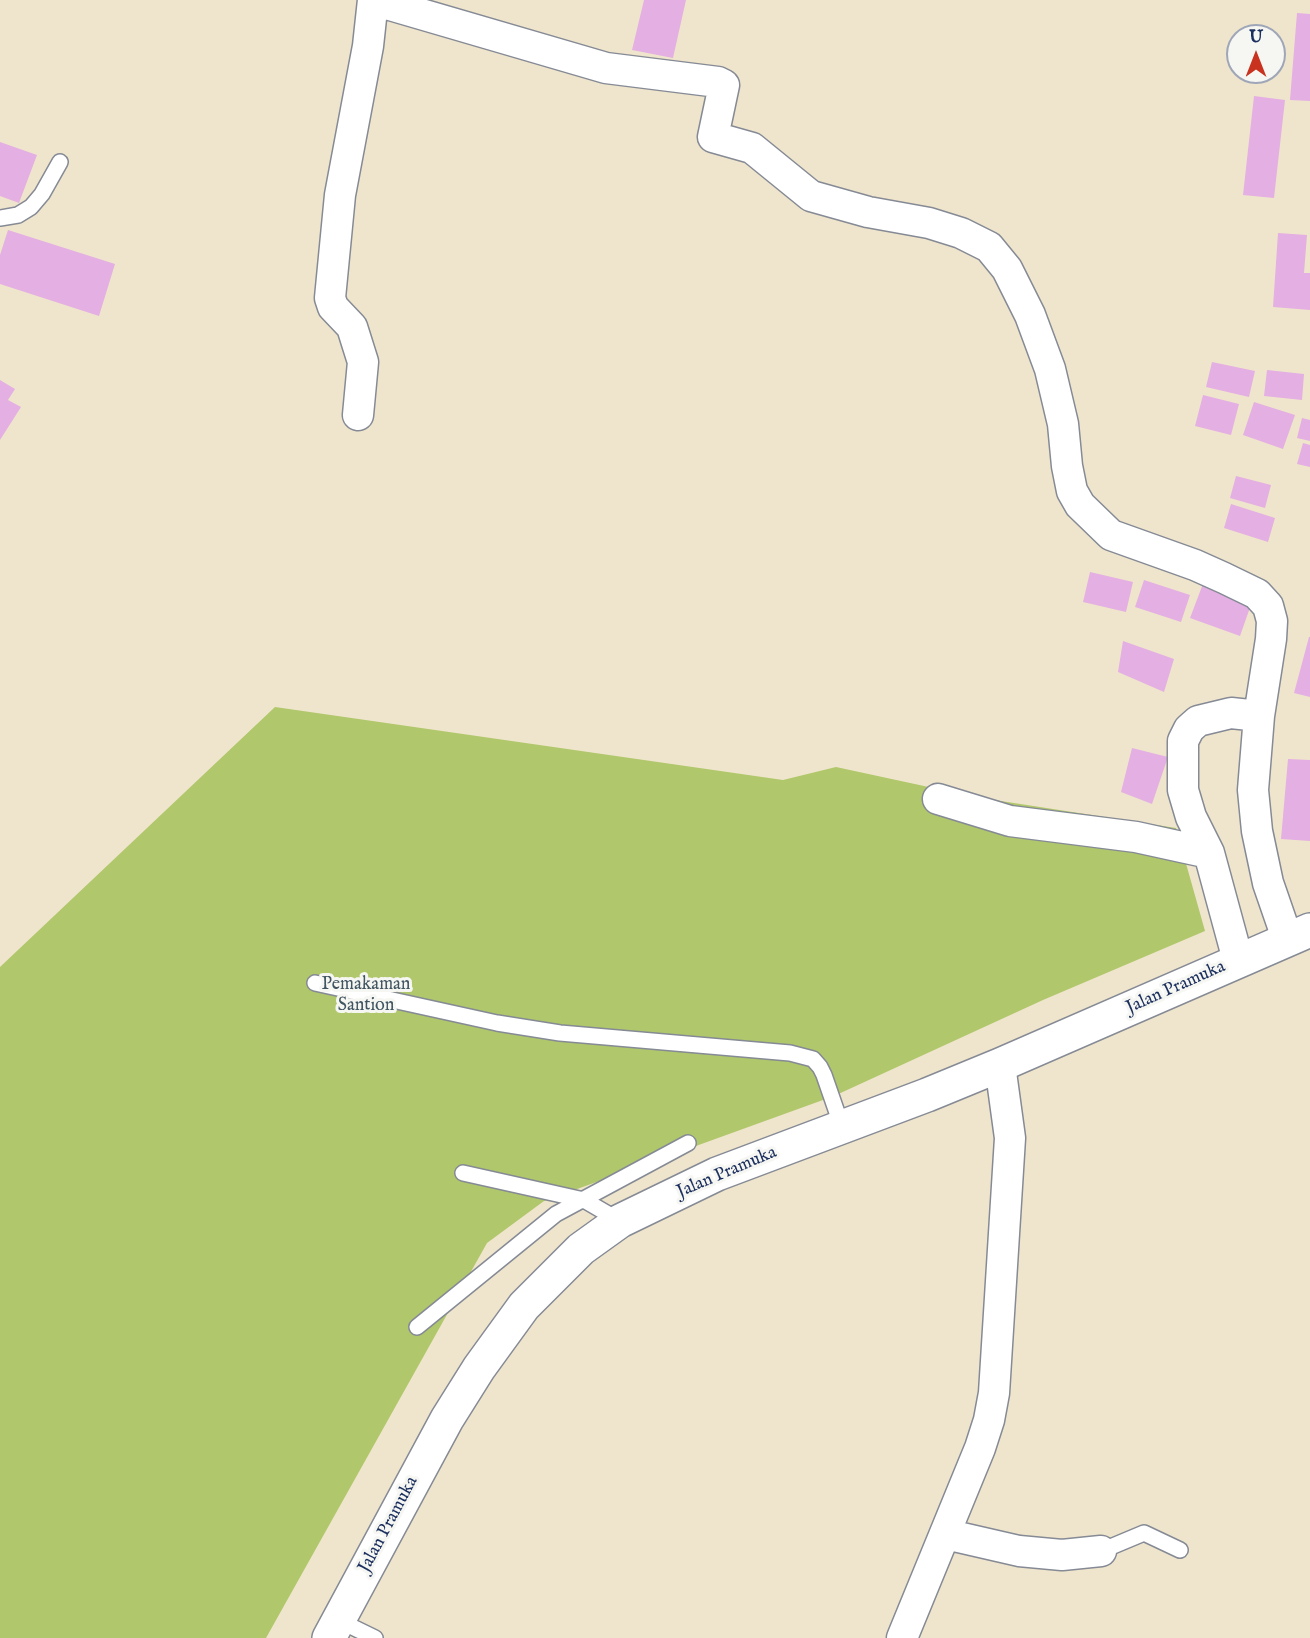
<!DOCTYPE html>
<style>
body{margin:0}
#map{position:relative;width:1310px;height:1638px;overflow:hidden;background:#efe5cc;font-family:"IM FELL English",serif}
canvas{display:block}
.north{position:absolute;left:1226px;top:24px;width:60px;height:60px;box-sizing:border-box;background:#f6f6f2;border:2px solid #9ea6b7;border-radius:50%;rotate:0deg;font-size:16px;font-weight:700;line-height:24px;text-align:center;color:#1b2f5e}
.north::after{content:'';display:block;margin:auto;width:21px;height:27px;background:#c8321e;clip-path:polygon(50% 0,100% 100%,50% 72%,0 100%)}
</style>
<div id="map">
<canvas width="1310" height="1638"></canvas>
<div class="north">U</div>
</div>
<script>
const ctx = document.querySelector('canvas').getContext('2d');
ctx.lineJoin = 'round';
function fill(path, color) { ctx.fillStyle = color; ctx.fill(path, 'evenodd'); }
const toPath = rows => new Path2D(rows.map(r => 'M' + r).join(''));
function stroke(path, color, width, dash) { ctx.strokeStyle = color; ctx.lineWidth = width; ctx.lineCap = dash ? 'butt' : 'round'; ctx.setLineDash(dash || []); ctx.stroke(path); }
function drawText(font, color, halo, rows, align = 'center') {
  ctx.font = font + ' "IM FELL English",serif'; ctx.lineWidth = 6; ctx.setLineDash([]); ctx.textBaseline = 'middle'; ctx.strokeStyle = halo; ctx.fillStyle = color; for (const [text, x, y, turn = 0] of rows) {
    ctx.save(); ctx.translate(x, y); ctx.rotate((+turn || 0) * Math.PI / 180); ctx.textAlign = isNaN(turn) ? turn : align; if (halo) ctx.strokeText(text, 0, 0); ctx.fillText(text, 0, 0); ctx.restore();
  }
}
fill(toPath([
 [275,707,783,780,836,767,975,797,1176,828,1205,931,1043,1000,834,1096,544,1201,487,1243,266,1638,0,1638,0,967]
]), '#b0c76b');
fill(toPath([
 [644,0,686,0,673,58,632,50],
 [1297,13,1310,14,1310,101,1290,100],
 [1254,96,1285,100,1274,198,1243,195],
 [0,142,37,155,19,203,0,196],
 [8,230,115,264,99,316,0,284,0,255],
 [1278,233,1307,235,1304,273,1310,273,1310,310,1273,307],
 [1212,362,1255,371,1249,397,1206,387],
 [1267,370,1304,374,1302,400,1264,396],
 [0,380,15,389,8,400,21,407,0,440],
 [1203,395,1239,404,1231,435,1195,426],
 [1254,402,1295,415,1283,449,1243,435],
 [1302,418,1310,420,1310,441,1297,438],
 [1303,443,1310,445,1310,467,1297,464],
 [1236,476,1271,485,1265,508,1230,498],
 [1231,504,1275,518,1268,542,1224,528],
 [1090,572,1133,582,1126,612,1083,602],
 [1144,580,1190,595,1181,622,1135,607],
 [1204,581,1253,599,1240,636,1190,618],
 [1309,637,1310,637,1310,697,1294,693],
 [1123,641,1174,659,1164,692,1118,672],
 [1132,748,1168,757,1152,804,1121,792],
 [1288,759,1310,760,1310,841,1281,839]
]), '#e4afe2');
const service = toPath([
 [0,218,18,215,31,207,42,194,60,162],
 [315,983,497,1023,560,1033,790,1053,813,1059,820,1067,824,1075,842,1127],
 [463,1173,584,1200,620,1221],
 [417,1327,556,1214,688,1143],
 [1101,1551,1144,1533,1180,1550],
 [338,1620,375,1638]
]);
const minor = toPath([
 [373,0,606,68,718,82,724,85,713,137,752,148,811,196,868,212,929,223,961,233,989,247,1007,269,1030,315,1050,369,1063,424,1067,466,1072,491,1080,505,1111,535,1195,565,1224,578,1257,594,1268,606,1272,621,1271,639,1259,716,1253,790,1257,831,1268,883,1287,938],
 [358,415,363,362,352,327,333,307,330,298,340,195,368,46,373,0],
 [938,799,1010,821,1136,837,1209,853],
 [1238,960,1209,853,1191,817,1183,790,1183,741,1189,729,1198,721,1231,713,1259,716],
 [945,1534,1019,1551,1062,1555,1101,1551],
 [902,1638,980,1448,989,1420,994,1393,1010,1138,1000,1065]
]);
const tertiary = toPath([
 [329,1638,447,1419,479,1368,524,1306,581,1249,620,1221,717,1174,927,1095,1000,1065,1310,930]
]);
stroke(service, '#858a95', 18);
stroke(minor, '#858a95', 33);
stroke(tertiary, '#858a95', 36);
stroke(service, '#fff', 15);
stroke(minor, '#fff', 30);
stroke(tertiary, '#fff', 33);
drawText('18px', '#405561', '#f6f6f2', [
 ["Pemakaman",366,985],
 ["Santion",366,1006]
]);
drawText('18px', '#1b2f5e', '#f6f6f2', [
 ["Jalan Pramuka",1176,988,-24],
 ["Jalan Pramuka",727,1173,-23],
 ["Jalan Pramuka",389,1525,-62]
]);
</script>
